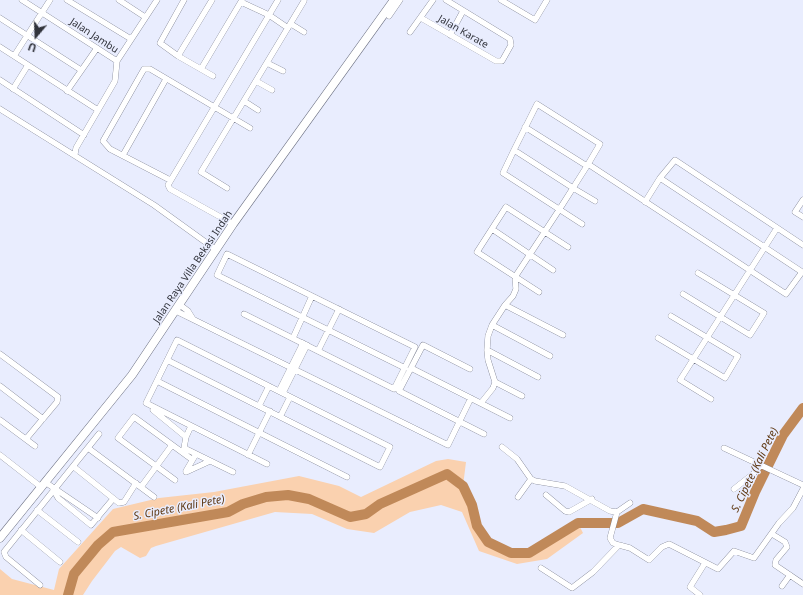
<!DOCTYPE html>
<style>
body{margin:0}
#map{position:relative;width:803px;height:595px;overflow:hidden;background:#e9edfe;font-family:"Noto Sans",sans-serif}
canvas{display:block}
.north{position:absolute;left:16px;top:16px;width:40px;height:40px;-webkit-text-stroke:3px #e9edfe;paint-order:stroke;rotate:199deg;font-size:11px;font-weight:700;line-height:16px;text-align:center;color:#31333b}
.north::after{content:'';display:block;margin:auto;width:14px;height:18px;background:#31333b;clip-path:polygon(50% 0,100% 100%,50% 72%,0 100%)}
</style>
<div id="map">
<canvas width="803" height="595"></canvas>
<div class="north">U</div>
</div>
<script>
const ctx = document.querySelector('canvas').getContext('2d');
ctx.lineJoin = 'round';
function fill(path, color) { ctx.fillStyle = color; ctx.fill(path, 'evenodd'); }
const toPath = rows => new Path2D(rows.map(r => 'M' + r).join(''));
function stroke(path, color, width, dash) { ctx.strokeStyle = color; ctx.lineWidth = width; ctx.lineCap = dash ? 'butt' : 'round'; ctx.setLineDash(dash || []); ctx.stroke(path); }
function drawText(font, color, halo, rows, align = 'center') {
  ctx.font = font + ' "Noto Sans",sans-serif'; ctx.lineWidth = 3; ctx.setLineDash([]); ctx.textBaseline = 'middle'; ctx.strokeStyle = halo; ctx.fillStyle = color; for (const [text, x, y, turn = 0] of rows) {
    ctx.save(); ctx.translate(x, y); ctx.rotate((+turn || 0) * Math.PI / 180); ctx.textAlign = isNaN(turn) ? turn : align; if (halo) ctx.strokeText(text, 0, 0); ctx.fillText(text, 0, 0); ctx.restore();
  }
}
fill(toPath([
 [448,459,466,462,463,486,472,505,477,526,489,542,511,553,529,553,578,523,583,533,547,559,517,564,479,551,462,512,441,505,410,512,374,533,347,529,312,514,275,512,156,546,151,548,146,556,140,558,121,547,115,551,92,581,83,595,0,595,0,569,12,579,54,590,59,569,113,509,159,498,214,492,299,476,339,486,361,497,436,461]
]), '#fad1af');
stroke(toPath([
 [68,595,74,574,98,545,113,532,228,512,243,504,266,497,288,495,309,499,350,517,366,514,380,504,447,474,463,486,472,505,477,526,488,542,511,553,529,553,578,523,618,523,643,509,697,521,714,532,726,530,741,526,755,492,783,435,803,408]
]), '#c08959', 10);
const minor = toPath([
 [22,0,117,61],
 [67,0,131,39],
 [119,0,145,17],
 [184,0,160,43,178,56,213,76],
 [501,0,535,20,547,0],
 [241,2,269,15,288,28],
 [389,16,400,0],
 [0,18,81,70],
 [421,18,496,61,502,61,511,45,510,39,446,0],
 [291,24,304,32],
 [410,32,433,0],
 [450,35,463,11],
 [0,47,98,110],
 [14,56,50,0],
 [178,56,212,0],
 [267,63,283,71],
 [201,69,242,0],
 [0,80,84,135],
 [256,81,272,90],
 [13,89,28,65],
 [67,91,97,48],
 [244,101,258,110],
 [0,109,154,205,215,249],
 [525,127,587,166],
 [514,150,503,173,582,224],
 [75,154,76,148,115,81,117,61,157,0],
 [123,155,166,79],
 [588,164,786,294,802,272,660,178],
 [170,180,110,149,103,141,144,69,150,69,250,128],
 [227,188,201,172,304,1],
 [803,200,795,212,803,217],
 [645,202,660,178,675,160,803,245],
 [233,224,170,189,168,185,278,0],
 [492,229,553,270],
 [539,292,477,252,506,207,568,247],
 [683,294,750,335,764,313,698,273],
 [180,305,188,311,193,319],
 [505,305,513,296,516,289,515,277,559,210,587,166,600,144,537,104,514,150,573,188,595,201],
 [176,311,448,445,471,398],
 [244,314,394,389,415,347,227,254,217,275,405,368],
 [492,325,550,356],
 [293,338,312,296],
 [658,338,725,378,738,356,671,316],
 [487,350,538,377],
 [318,351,339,309],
 [0,354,58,397,57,402,26,439],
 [167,360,380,467,390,447,177,340,146,403,267,464],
 [411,368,510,418],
 [470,369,423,345,399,391,484,434],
 [157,381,347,477],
 [495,382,522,396],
 [0,386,43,419],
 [279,391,303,343],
 [283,393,307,345],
 [711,399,680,380,777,228],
 [481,403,493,388,495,382,488,360,487,350,488,336,492,325,505,305,563,335],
 [259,406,269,386],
 [153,410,186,437],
 [280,417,290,397],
 [0,420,35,446],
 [191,426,186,437,184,448,233,472],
 [502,447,517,459,531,479,535,481,565,486,610,511,617,512,630,503],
 [88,448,154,497],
 [724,448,803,485],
 [0,455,41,487],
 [248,455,270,411],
 [74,467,119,503,124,502,136,483],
 [186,471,196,454],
 [186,472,210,461],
 [175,480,118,438,134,417,190,458],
 [45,482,98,518],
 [141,487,172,445],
 [53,489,58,498,91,525,113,499],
 [734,489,753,474,761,465],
 [546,495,565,511,569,512,592,499],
 [518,497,531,479],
 [37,510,78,542],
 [617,512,610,538,613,543,619,545],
 [21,530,60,562],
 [772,534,785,542,787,547,776,560,775,565,803,584],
 [541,568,572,588,593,572,619,545,630,548,649,560,662,547,669,544,718,569,734,551,754,558,779,523,793,508,803,489],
 [40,585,6,557,4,552,99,434],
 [782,586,790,575],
 [700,595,690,587,705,563]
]);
const secondary = toPath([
 [0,538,132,375,233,224,394,0]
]);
stroke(minor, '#6d7183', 6);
stroke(secondary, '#6d7183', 9);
stroke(minor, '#fff', 5.5);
stroke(secondary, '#fff', 8);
drawText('10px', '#31333b', '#e9edfe', [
 ["Jalan Karate",463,32,30],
 ["Jalan Jambu",94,36,33],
 ["Jalan Raya Villa Bekasi Indah",193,267,-56]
]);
drawText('italic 11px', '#5e3813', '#e9edfe', [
 ["S. Cipete (Kali Pete)",755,470,-64],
 ["S. Cipete (Kali Pete)",179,508,-11]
]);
</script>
